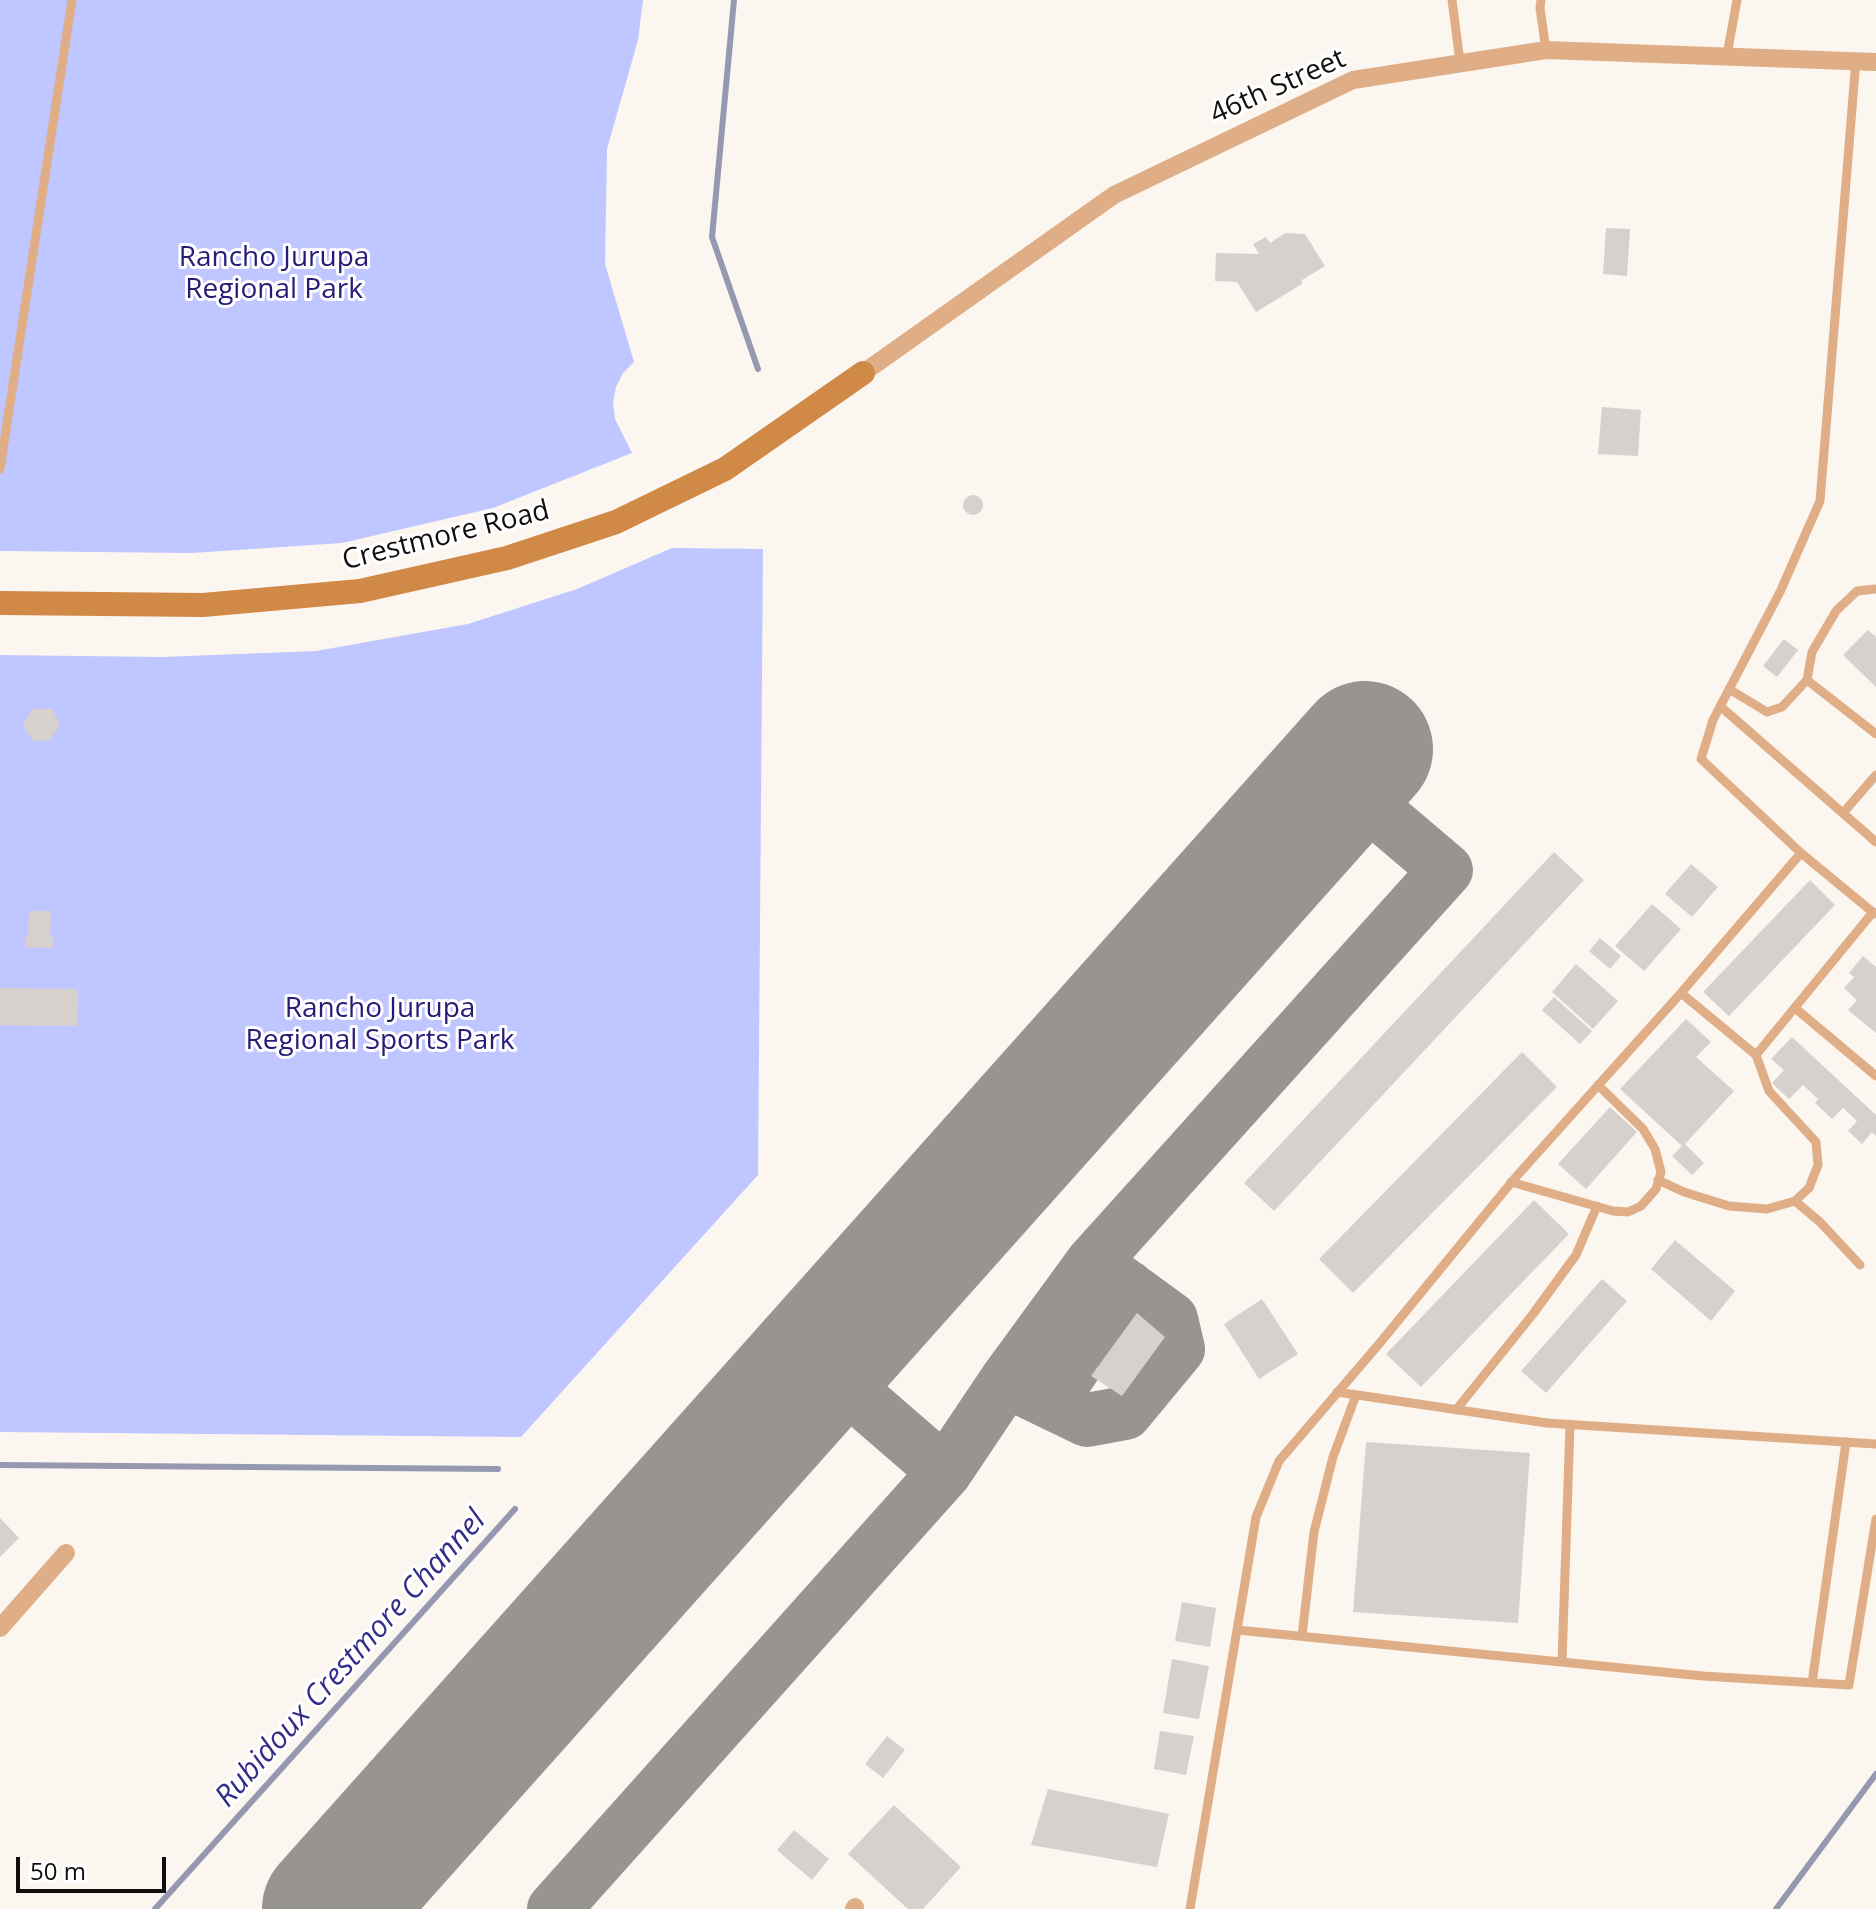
<!DOCTYPE html>
<style>
body{margin:0}
#map{position:relative;width:1876px;height:1909px;overflow:hidden;background:#fcf6f1;font-family:"Open Sans",sans-serif}
canvas{display:block}
.scale{position:absolute;left:16px;top:1857px;width:150px;height:36px;box-sizing:border-box;border:4px solid #110f0d;border-top:0;padding-left:10px;font-size:24px;line-height:28px;white-space:nowrap;color:#110f0d;-webkit-text-stroke:6px #fff;paint-order:stroke}
</style>
<div id="map">
<canvas width="1876" height="1909"></canvas>
<div class="scale">50 m</div>
</div>
<script>
const ctx = document.querySelector('canvas').getContext('2d');
ctx.lineJoin = 'round';
function fill(path, color) { ctx.fillStyle = color; ctx.fill(path, 'evenodd'); }
const toPath = rows => new Path2D(rows.map(r => 'M' + r).join(''));
function stroke(path, color, width, dash) { ctx.strokeStyle = color; ctx.lineWidth = width; ctx.lineCap = dash ? 'butt' : 'round'; ctx.setLineDash(dash || []); ctx.stroke(path); }
function drawText(font, color, halo, rows, align = 'center') {
  ctx.font = font + ' "Open Sans",sans-serif'; ctx.lineWidth = 6; ctx.setLineDash([]); ctx.textBaseline = 'middle'; ctx.strokeStyle = halo; ctx.fillStyle = color; for (const [text, x, y, turn = 0] of rows) {
    ctx.save(); ctx.translate(x, y); ctx.rotate((+turn || 0) * Math.PI / 180); ctx.textAlign = isNaN(turn) ? turn : align; if (halo) ctx.strokeText(text, 0, 0); ctx.fillText(text, 0, 0); ctx.restore();
  }
}
fill(toPath([
 [0,0,643,0,638,40,607,149,605,264,634,362,623,373,616,387,613,403,615,419,632,453,493,508,342,543,192,553,0,551],
 [672,548,763,549,758,1175,521,1437,0,1432,0,655,162,657,316,651,468,624,577,589]
]), '#c0c6ff');
stroke(toPath([
 [734,0,712,237,758,369],
 [0,1465,498,1469],
 [155,1909,515,1509],
 [1776,1909,1876,1774]
]), '#9698af', 6);
stroke(toPath([
 [818,1362,945,1472],
 [1006,1381,1087,1420,1125,1413,1178,1349,1171,1319,1093,1262],
 [1050,1402,1128,1287],
 [554,1909,945,1472,1006,1381,1093,1262,1446,870,1339,779]
]), '#989490', 54);
stroke(toPath([
 [330,1909,1365,749]
]), '#989490', 136);
fill(toPath([
 [1606,228,1630,229,1627,276,1603,274],
 [1285,233,1305,234,1325,266,1302,280,1302,284,1256,312,1237,282,1215,281,1216,253,1259,254,1253,244,1266,237,1270,243],
 [1602,407,1641,410,1638,456,1598,454],
 '963 505a10 10 0 1 1 20 0a10 10 0 1 1-20 0Z',
 [1868,630,1876,637,1876,687,1843,655],
 [1784,639,1798,650,1777,677,1763,666],
 [32,709,52,709,60,725,50,740,33,741,23,725],
 [1554,852,1584,880,1274,1211,1244,1183],
 [1691,864,1718,887,1692,917,1665,894],
 [1810,880,1835,905,1729,1016,1703,992],
 [1652,904,1681,929,1644,971,1615,946],
 [29,911,51,911,50,937,53,937,53,948,25,947,26,936,28,936],
 [1600,938,1621,956,1610,969,1589,951],
 [1863,956,1876,967,1876,1033,1848,1010,1857,1000,1844,988,1854,977,1849,973],
 [1576,964,1618,1001,1593,1029,1552,992],
 [0,988,78,989,77,1026,0,1025],
 [1554,997,1592,1031,1580,1044,1542,1010],
 [1686,1019,1711,1042,1696,1057,1734,1091,1685,1144,1704,1163,1692,1175,1672,1156,1682,1146,1620,1089],
 [1792,1037,1876,1115,1876,1136,1872,1132,1862,1144,1848,1131,1857,1121,1843,1108,1832,1119,1815,1103,1818,1099,1803,1085,1789,1099,1772,1083,1784,1070,1771,1059],
 [1522,1052,1557,1087,1353,1293,1319,1259],
 [1610,1107,1637,1132,1586,1189,1558,1164],
 [1534,1200,1569,1234,1421,1387,1386,1354],
 [1675,1240,1735,1291,1711,1321,1651,1269],
 [1602,1279,1627,1301,1546,1393,1521,1371],
 [1262,1299,1298,1354,1259,1379,1224,1324],
 [1137,1313,1165,1337,1122,1396,1091,1376],
 [1366,1442,1530,1453,1518,1623,1353,1612],
 [0,1518,19,1538,0,1557],
 [1182,1602,1216,1608,1210,1647,1175,1641],
 [1172,1659,1209,1666,1199,1719,1163,1713],
 [1160,1731,1194,1736,1186,1775,1154,1769],
 [887,1736,905,1750,883,1778,865,1764],
 [1048,1789,1169,1814,1157,1867,1031,1845],
 [894,1805,961,1867,923,1909,908,1909,848,1854],
 [794,1830,829,1859,812,1880,777,1850]
]), '#d7d1cd');
stroke(toPath([
 [1452,0,1460,62],
 [1541,0,1540,8,1546,50],
 [1727,55,1737,0],
 [0,469,72,0],
 [1807,680,1876,734],
 [1729,689,1767,712,1782,707,1807,680,1812,652,1836,611,1857,591,1876,589],
 [1720,706,1876,842],
 [1843,813,1876,775],
 [1801,853,1875,914],
 [1681,993,1756,1055,1873,912],
 [1795,1008,1876,1076],
 [1658,1180,1684,1192,1729,1206,1767,1209,1795,1201,1809,1188,1818,1165,1816,1142,1769,1091,1756,1055],
 [1511,1182,1613,1211,1628,1212,1641,1206,1656,1189,1661,1172,1655,1149,1643,1129,1598,1085],
 [1795,1201,1820,1222,1860,1265],
 [1337,1392,1547,1423,1876,1444],
 [1456,1410,1533,1314,1576,1255,1597,1206],
 [1237,1630,1703,1676,1849,1685,1876,1519],
 [1302,1636,1314,1532,1333,1457,1356,1395],
 [1562,1662,1570,1425],
 [1812,1683,1846,1442],
 [1190,1909,1256,1517,1279,1461,1379,1344,1515,1178,1681,993,1801,853,1701,759,1713,720,1780,592,1820,501,1856,60]
]), '#e0ae86', 9);
stroke(toPath([
 [863,373,1114,195,1353,80,1546,50,1876,62],
 [0,1628,66,1553],
 [854,1909,855,1907]
]), '#e0ae86', 18);
stroke(toPath([
 [0,603,203,605,360,591,507,558,616,522,725,469,863,373]
]), '#d18948', 24);
drawText('28px', '#110f0d', '#fff', [
 ["46th Street",1278,87,-24],
 ["Crestmore Road",446,536,-14]
]);
drawText('28px', '#281b76', '#fff', [
 ["Rancho Jurupa",274,258],
 ["Regional Park",274,290],
 ["Rancho Jurupa",380,1009],
 ["Regional Sports Park",380,1041]
]);
drawText('italic 30px', '#342d88', '#fff', [
 ["Rubidoux Crestmore Channel",351,1659,-48]
]);
</script>
